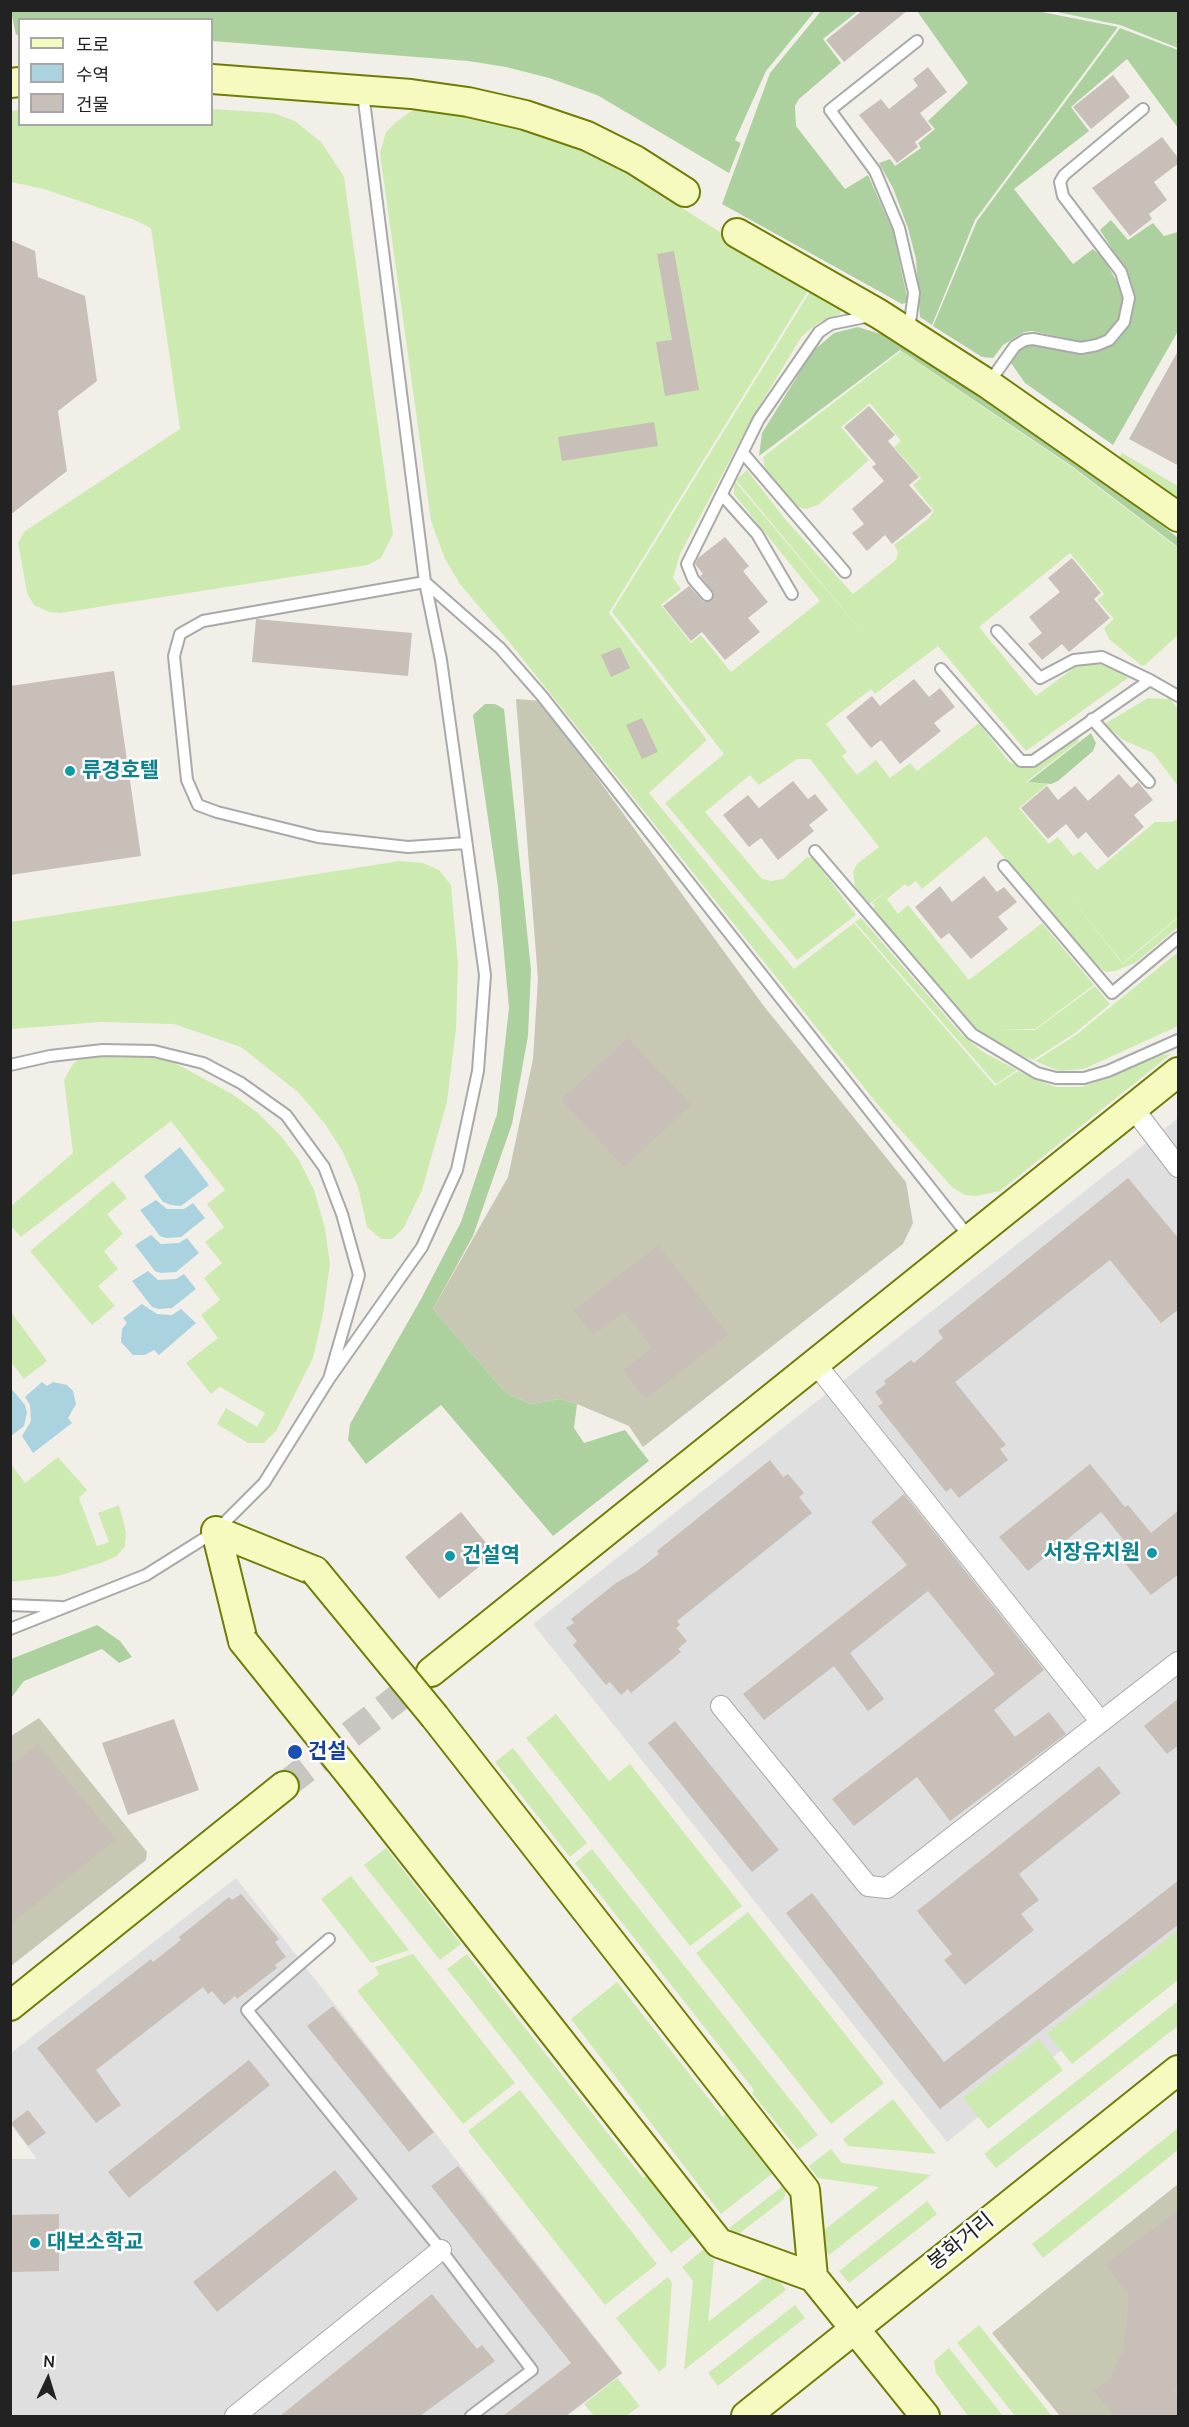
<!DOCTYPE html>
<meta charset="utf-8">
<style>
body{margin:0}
#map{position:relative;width:1189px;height:2427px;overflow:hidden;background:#f2efe9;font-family:Manrope,"Noto Sans KR",sans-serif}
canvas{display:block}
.frame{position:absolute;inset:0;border:12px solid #222;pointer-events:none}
.legend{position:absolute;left:18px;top:18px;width:195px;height:108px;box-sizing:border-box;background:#fff;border:2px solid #a7a7a7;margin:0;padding:8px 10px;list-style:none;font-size:18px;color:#222}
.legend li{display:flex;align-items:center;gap:12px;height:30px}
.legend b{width:30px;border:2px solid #a7a7a7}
.north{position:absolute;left:18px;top:2349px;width:60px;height:60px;-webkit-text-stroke:4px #fff;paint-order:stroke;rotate:4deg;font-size:16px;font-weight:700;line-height:24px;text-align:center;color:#222}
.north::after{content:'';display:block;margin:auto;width:21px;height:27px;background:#222;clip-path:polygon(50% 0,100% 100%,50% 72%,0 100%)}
</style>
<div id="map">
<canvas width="1189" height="2427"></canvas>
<div class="frame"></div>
<ul class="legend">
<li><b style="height:8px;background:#f7fabf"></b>도로</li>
<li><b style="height:16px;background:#aad3df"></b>수역</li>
<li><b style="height:16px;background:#c7bfb8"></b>건물</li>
</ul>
<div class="north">N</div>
</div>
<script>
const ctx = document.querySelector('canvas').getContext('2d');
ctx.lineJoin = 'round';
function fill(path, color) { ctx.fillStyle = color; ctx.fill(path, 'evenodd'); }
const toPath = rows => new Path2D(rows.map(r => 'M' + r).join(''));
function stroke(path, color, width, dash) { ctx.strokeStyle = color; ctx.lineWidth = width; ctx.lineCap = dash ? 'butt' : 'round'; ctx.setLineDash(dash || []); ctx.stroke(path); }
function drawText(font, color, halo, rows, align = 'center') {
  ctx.font = font + ' Manrope,"Noto Sans KR",sans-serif'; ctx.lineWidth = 5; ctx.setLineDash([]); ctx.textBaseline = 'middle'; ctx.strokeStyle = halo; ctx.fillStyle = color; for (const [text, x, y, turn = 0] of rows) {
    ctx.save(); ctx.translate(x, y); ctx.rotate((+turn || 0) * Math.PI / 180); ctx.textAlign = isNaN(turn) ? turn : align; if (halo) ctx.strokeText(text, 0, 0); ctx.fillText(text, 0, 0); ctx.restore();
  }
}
fill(toPath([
 [1178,1118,1178,1957,947,2142,533,1624],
 [236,1878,623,2373,567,2416,11,2416,10,2159,37,2159,11,2125,11,2053]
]), '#e0dfdf');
fill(toPath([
 [516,699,541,701,763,1005,906,1182,913,1223,903,1244,643,1447,629,1426,577,1404,560,1399,531,1404,506,1393,433,1309,508,1177,533,1059,538,979],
 [39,1718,147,1852,146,1860,11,1966,11,1736],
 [1178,2184,1178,2416,1060,2416,992,2333]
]), '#c7c7b4');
fill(toPath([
 [425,107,440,107,582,144,809,289,609,613,707,740,649,793,794,969,854,923,995,1086,1018,1071,1055,1087,1082,1087,1162,1055,1171,1054,1000,1191,976,1196,965,1195,953,1188,878,1105,510,643,460,584,445,559,431,521,380,153,386,132,396,122,410,112],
 [212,109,273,113,295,121,322,143,344,177,393,534,381,558,368,565,60,613,49,612,34,605,27,593,18,542,25,531,180,429,151,228,132,219,44,189,11,182,11,111,19,110,20,124,212,124],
 [811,290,841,310,840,314,818,323,802,336,754,415,680,554,673,578,681,589,661,605,691,643,701,635,731,672,820,601,734,494,734,480,866,637,736,480,747,470,785,519,853,594,896,560,898,552,894,545,928,519,934,511,913,485,921,478,894,447,901,441,870,403,841,427,869,460,818,505,806,509,794,506,765,471,763,457,901,351,1073,468,1178,548,1178,635,1145,665,1142,666,1109,639,1104,628,1114,619,1097,600,1104,594,1070,553,979,627,1036,696,1078,665,1101,664,1121,672,1128,678,1026,751,938,646,875,694,871,689,826,724,847,752,842,756,857,775,876,760,890,778,910,763,917,771,979,723,1009,762,1023,768,1038,764,1075,736,1079,741,1026,782,1048,784,1019,808,1049,844,1058,837,1073,856,1080,851,1097,870,1155,822,1172,822,1178,819,1178,917,1123,963,1066,892,1123,964,1178,918,1178,927,1135,963,1115,971,1106,972,1094,965,986,836,922,889,916,881,908,887,905,884,887,899,898,914,908,905,969,980,1042,923,1094,985,1035,1029,999,1030,1035,1030,1095,986,1110,1004,1075,1033,1033,1060,1013,1053,975,1031,871,909,875,906,872,903,894,886,869,904,855,887,853,872,857,864,879,847,810,759,797,759,759,785,750,775,705,812,762,879,771,881,783,879,807,857,813,858,856,915,797,960,665,803,724,754,612,612],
 [1122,453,1178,486,1178,498,1171,497,1116,462],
 [1148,698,1170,699,1178,709,1178,786,1153,753,1123,740,1106,725,1106,723],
 [400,861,423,863,439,870,451,885,458,964,456,1029,447,1102,422,1190,403,1229,392,1239,381,1239,367,1227,358,1187,343,1152,325,1124,299,1093,241,1047,174,1024,101,1022,11,1029,11,922],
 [861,918,962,1035,983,1052,1017,1070,996,1084,855,922],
 [1178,952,1178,1026,1084,1069,1059,1071,1035,1061,1076,1035],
 [98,1054,145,1055,173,1062,232,1094,258,1113,281,1136,299,1160,314,1190,325,1228,330,1264,323,1314,313,1358,276,1431,264,1443,248,1443,217,1424,226,1408,257,1427,265,1413,220,1387,211,1394,186,1363,218,1338,201,1315,220,1300,204,1278,222,1263,205,1242,224,1227,207,1204,225,1190,171,1121,21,1237,11,1226,10,1207,73,1153,64,1080,73,1064,81,1058],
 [113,1181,127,1198,107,1214,123,1234,104,1251,118,1269,98,1286,115,1306,92,1325,30,1251],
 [11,1312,47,1361,24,1379,11,1362],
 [58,1457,87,1490,79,1498,97,1546,109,1542,98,1513,119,1505,126,1532,125,1546,117,1556,101,1563,58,1576,11,1582,11,1464,25,1483],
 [556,1714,609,1781,630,1764,742,1906,690,1946,526,1738],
 [513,1748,587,1843,570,1857,495,1762],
 [386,1848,461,1944,440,1960,364,1865],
 [592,1849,818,2135,798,2150,752,2093,754,2090,575,1863],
 [351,1876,409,1950,371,1963,321,1899],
 [748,1912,884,2083,831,2124,696,1953],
 [1178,1930,1178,1980,1072,2064,1047,2033],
 [413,1954,515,2083,463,2124,357,1991,379,1974,375,1967],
 [467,1954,643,2178,646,2176,694,2235,671,2253,447,1969],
 [617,1982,723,2117,726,2114,773,2173,721,2214,571,2019],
 [1178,2001,1178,2026,996,2168,984,2154],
 [1039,2039,1063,2070,988,2129,963,2098],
 [520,2090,657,2264,605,2305,468,2131],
 [893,2099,936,2154,848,2146,843,2139],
 [1178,2128,1178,2150,1043,2258,1032,2244],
 [831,2149,842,2163,931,2175,829,2255,815,2237,879,2187,818,2178,809,2166],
 [783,2186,786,2190,784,2199,740,2233,732,2232,729,2228],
 [927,2201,937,2214,849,2283,839,2271],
 [704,2249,714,2261,708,2322,772,2272,786,2290,684,2370,693,2281,682,2267],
 [668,2277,672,2283,666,2366,659,2372,616,2318],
 [795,2305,805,2318,718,2386,708,2373],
 [979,2325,1052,2416,1015,2416,957,2343],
 [949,2348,1003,2416,968,2416,936,2373,934,2361],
 [617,2378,640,2406,626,2416,594,2416,584,2404]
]), '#cdebb0');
fill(toPath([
 [11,11,14,10,815,11,766,71,735,140,741,143,729,173,597,95,549,78,506,67,468,61,212,41,212,20,20,20,19,34,16,35],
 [821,11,858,11,823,39,841,63,799,99,795,106,796,126,845,189,868,175,893,231,908,302,902,304,722,204,770,73],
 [917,11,1037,11,1118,27,975,220,932,325,920,317,916,259,908,228,893,188,879,163,890,159,895,166,921,148,918,143,935,129,928,121,968,83],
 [1052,11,1178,11,1178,48,1120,25],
 [1120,28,1178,50,1178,128,1127,59,1071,107,1089,131,1014,189,1073,264,1093,249,1104,259,1120,287,1123,299,1119,321,1105,336,1082,342,1032,331,1024,332,1003,345,993,358,982,357,933,326,977,221],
 [1111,220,1128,240,1153,223,1164,236,1178,232,1178,331,1113,445,1025,383,1011,363,1022,347,1029,344,1084,352,1109,344,1120,335,1132,312,1132,287,1125,269,1100,230],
 [858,327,893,338,1079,461,1178,538,1178,547,1073,467,900,350,759,456,762,433,813,351,834,333],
 [485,704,495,704,504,709,531,970,528,1036,512,1124,473,1236,433,1309,506,1393,531,1404,560,1399,577,1404,574,1428,584,1443,625,1430,649,1461,553,1536,441,1405,366,1464,348,1440,350,1424,421,1299,461,1222,497,1114,509,1008,498,887,473,715],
 [1091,733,1096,743,1093,751,1058,781,1051,784,1028,782],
 [97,1625,120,1641,132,1657,119,1663,102,1649,24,1681,11,1698,11,1659]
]), '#add19e');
fill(toPath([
 [180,1147,209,1185,181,1206,171,1205,163,1202,144,1176],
 [156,1200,167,1209,184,1209,193,1203,205,1218,181,1237,166,1238,160,1236,140,1210],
 [151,1235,161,1244,179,1243,187,1238,199,1253,176,1272,161,1273,155,1271,135,1245],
 [148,1271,158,1280,176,1279,184,1274,196,1289,172,1308,158,1309,152,1307,132,1281],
 [142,1304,157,1314,172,1315,181,1309,196,1323,159,1355,154,1350,145,1355,133,1355,121,1342,122,1329,127,1323,123,1318],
 [42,1382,47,1386,53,1382,67,1385,73,1391,76,1404,68,1418,72,1423,33,1453,22,1436,31,1421,30,1405,25,1397],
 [10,1387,25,1405,27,1413,24,1426,11,1436]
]), '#aad3df');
fill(toPath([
 [863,10,908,10,844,62,826,40],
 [928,67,947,92,920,113,932,129,915,142,918,147,897,163,859,115,881,99,889,109,918,86,913,79],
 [1113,75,1130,97,1091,129,1073,107],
 [1162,137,1179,159,1179,163,1154,182,1167,200,1149,214,1152,219,1130,236,1092,188],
 [10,240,35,251,38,277,85,296,97,381,58,411,67,471,10,515],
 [674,251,699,390,665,396,656,342,672,340,657,254],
 [1179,349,1179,466,1129,439],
 [869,406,895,435,888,441,919,477,909,485,932,511,892,544,885,535,867,551,852,533,864,524,852,509,884,481,872,467,876,464,844,427],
 [654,422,658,446,562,461,558,437],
 [725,537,749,566,743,571,768,602,748,618,760,632,725,660,702,632,691,641,663,606,689,586,704,602,712,600,714,593,700,576,703,574,695,564,698,558],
 [1072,558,1101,593,1094,599,1110,618,1069,652,1062,644,1042,660,1028,644,1042,633,1029,617,1060,592,1048,578],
 [256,619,412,633,408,676,252,662],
 [620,647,630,668,611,677,601,655],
 [114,671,141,856,10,875,10,686],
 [914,679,929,697,940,688,955,707,934,723,941,731,900,764,881,740,871,748,846,717,872,696,880,706],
 [642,718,658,752,642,759,626,725],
 [1119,774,1131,788,1138,782,1153,800,1134,815,1144,827,1108,858,1086,832,1078,839,1066,824,1048,839,1021,808,1047,786,1058,800,1075,786,1088,801],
 [793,781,808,799,815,794,828,810,809,825,814,831,778,860,761,838,749,847,723,815,748,795,759,808],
 [984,876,997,892,1004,887,1017,902,998,917,1008,929,971,959,949,933,941,939,915,907,940,886,952,902],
 [628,1038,691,1105,624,1167,561,1100],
 [1128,1178,1179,1239,1179,1309,1161,1323,1110,1260,955,1382,1006,1445,1000,1449,1008,1460,959,1498,951,1488,946,1492,878,1406,883,1403,875,1392,886,1384,884,1381,911,1360,914,1363,943,1338,938,1331],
 [659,1245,728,1335,645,1399,623,1370,652,1348,624,1312,593,1335,574,1310],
 [770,1460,783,1477,788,1474,804,1493,799,1497,812,1513,677,1621,680,1625,676,1628,687,1641,678,1649,681,1652,631,1693,628,1689,621,1695,610,1682,606,1685,573,1645,577,1641,566,1628,574,1623,571,1619,616,1583,637,1571,659,1554,657,1551],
 [1090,1464,1125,1507,1128,1505,1151,1533,1179,1510,1179,1574,1151,1595,1120,1557,1131,1549,1101,1512,1028,1571,999,1537],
 [904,1494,1044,1670,994,1710,1015,1737,1049,1712,1066,1734,950,1821,917,1777,854,1826,832,1799,995,1674,928,1591,850,1653,884,1699,868,1711,834,1666,764,1720,743,1694,907,1565,871,1522],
 [461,1512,495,1554,439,1599,405,1557],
 [1179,1698,1179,1745,1167,1754,1144,1726],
 [174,1719,199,1790,128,1815,102,1743],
 [675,1721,779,1850,752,1872,648,1743],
 [38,1744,116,1839,10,1925,10,1766],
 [1099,1766,1121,1793,1019,1874,1039,1900,1021,1914,1034,1930,965,1985,944,1960,952,1954,917,1911],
 [1179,1880,1179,1924,940,2109,786,1913,812,1893,944,2062],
 [241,1894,279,1939,275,1942,286,1957,275,1965,277,1968,237,1999,235,1996,224,2005,212,1991,208,1994,203,1987,96,2070,121,2105,96,2123,37,2048,151,1959,153,1962,181,1940,179,1937,229,1897,232,1900],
 [333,2006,434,2132,409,2152,307,2026],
 [249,2060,270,2085,129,2198,108,2172],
 [28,2110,46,2133,28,2146,11,2123],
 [458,2166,622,2373,566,2416,503,2416,571,2363,431,2186],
 [335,2170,358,2199,217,2312,193,2282],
 [1179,2210,1179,2379,1174,2392,1179,2398,1179,2416,1115,2416,1094,2391,1110,2379,1123,2350,1129,2303,1127,2293,1106,2264],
 [59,2214,59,2271,10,2272,10,2215],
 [432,2294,477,2349,482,2345,495,2361,420,2416,280,2416]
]), '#c7bfb8');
stroke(toPath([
 [284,1786,429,1674]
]), '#c8c6c1', 28, [28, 14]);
const lane = toPath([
 [909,330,914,293,899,228,875,171,830,110,917,41],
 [988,384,1015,346,1025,340,1033,339,1081,348,1097,345,1109,340,1124,322,1129,298,1121,272,1063,196,1060,182,1064,175,1143,109],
 [743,453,845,572],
 [722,495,757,534,792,594],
 [425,582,500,648,542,696,970,1238],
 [425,582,203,621,180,634,174,656,187,780,198,805,217,812,318,837,408,847,466,843],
 [707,595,693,579,687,564,759,419,819,332,831,324,870,316],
 [997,631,1040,678,1074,660,1102,657,1150,680],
 [941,669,1021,761,1033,761,1150,680,1178,696],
 [1092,719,1149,782],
 [815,851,972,1034,1037,1073,1056,1078,1084,1078,1108,1071,1178,1040],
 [1004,866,1112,993,1178,938],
 [10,1065,50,1056,103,1050,154,1051,203,1063,241,1083,286,1115,324,1167,342,1214,359,1275,329,1379,264,1483,216,1531,146,1575,10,1629],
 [329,1379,422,1247,457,1170,478,1071,485,975,441,660,425,582,363,93],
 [10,1605,61,1607],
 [329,1939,247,2010,441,2250,532,2370,471,2416]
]);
const street = toPath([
 [1133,1108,1178,1167],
 [815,1363,1101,1722],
 [721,1706,868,1886,887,1888,1178,1662],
 [235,2416,441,2250]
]);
const secondary = toPath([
 [212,79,411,94,468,102,525,115,587,136,635,160,685,192],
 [10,83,20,82],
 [737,233,879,314,988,384,1178,517],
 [216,1531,243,1641],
 [216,1531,315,1571],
 [431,1672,1178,1072],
 [435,1717,805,2190,813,2277],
 [361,1788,719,2243,813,2277,925,2416],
 [10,2006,284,1786],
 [746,2416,1178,2070]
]);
stroke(lane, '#a9a9a9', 14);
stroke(street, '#a9a9a9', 22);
stroke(secondary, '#707d05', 32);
stroke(lane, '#fff', 10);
stroke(street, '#fff', 20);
stroke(secondary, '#f7fabf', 28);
const secondaryBridge = toPath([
 [315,1571,435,1717],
 [243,1641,361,1788]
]);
stroke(secondaryBridge, '#707d05', 32, []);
stroke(secondaryBridge, '#f7fabf', 28);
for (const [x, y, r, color] of [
 [70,771,6,"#0f9aa8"],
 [1152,1553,6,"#0f9aa8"],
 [450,1556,6,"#0f9aa8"],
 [295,1752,8,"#1a4fb4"],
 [35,2243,6,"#0f9aa8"]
]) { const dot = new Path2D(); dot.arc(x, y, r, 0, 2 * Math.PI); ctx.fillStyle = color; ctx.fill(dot); stroke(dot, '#fff', 2); }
drawText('bold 21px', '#0d838f', '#fff', [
 ["류경호텔",82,771],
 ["서장유치원",1140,1553,"right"],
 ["건설역",462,1556],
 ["대보소학교",47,2243]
], 'left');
drawText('bold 21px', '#164399', '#fff', [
 ["건설",308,1752]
], 'left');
drawText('21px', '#222', '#fff', [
 ["봉화거리",961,2242,-39]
]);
</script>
